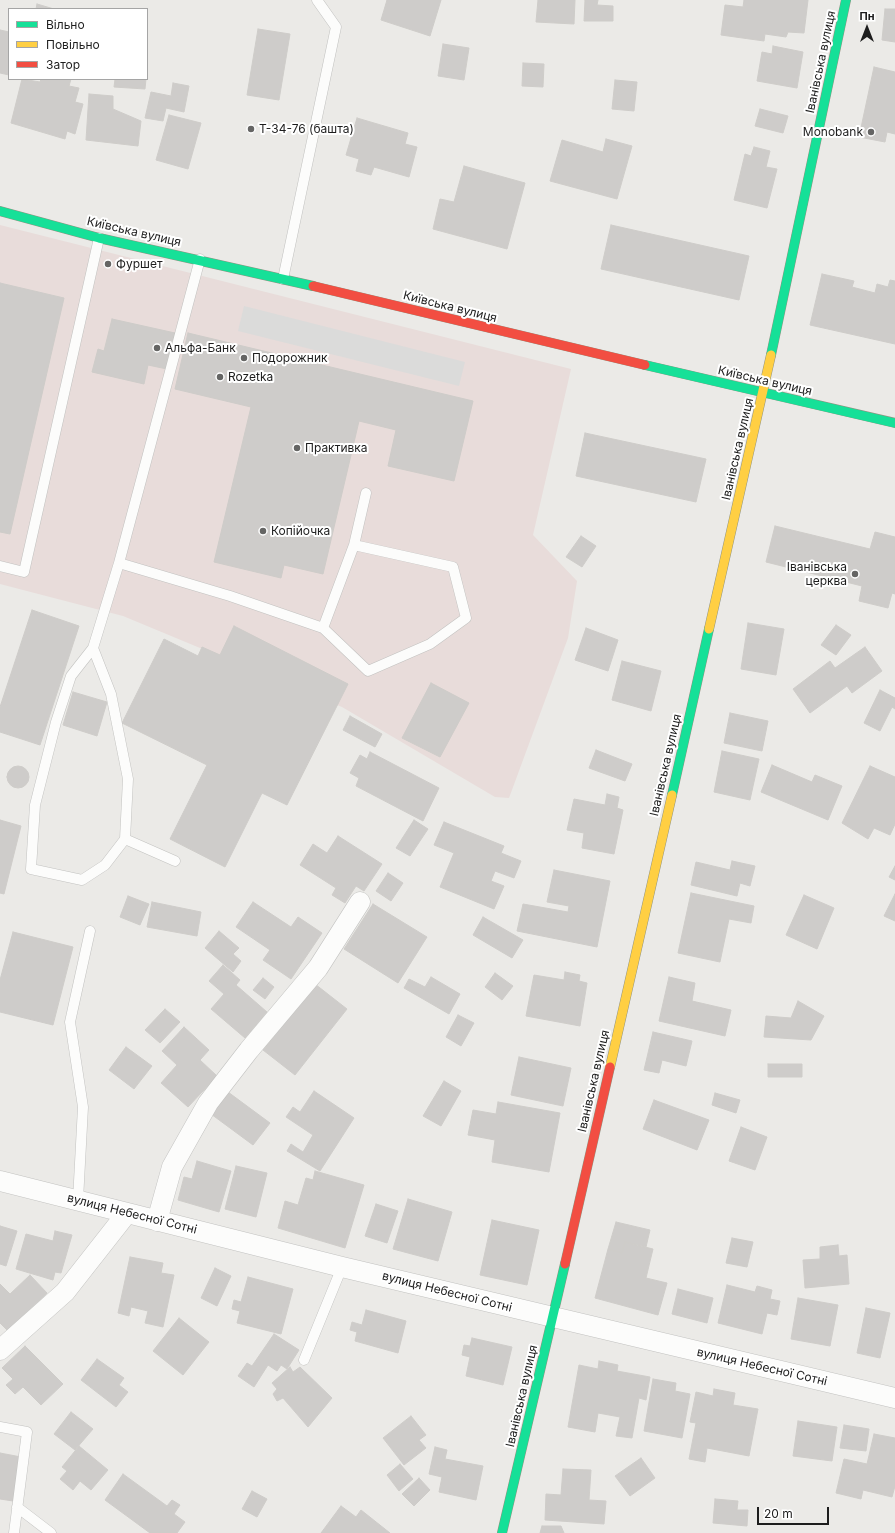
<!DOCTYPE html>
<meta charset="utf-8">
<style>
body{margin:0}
#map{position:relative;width:895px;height:1533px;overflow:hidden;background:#ebeae7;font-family:Inter,sans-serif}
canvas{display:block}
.legend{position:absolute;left:8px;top:8px;width:140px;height:72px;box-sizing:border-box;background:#fff;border:1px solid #a5a5a5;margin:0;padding:5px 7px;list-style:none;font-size:12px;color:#1d1d1d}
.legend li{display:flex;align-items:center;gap:8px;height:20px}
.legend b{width:20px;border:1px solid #a5a5a5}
.north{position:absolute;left:847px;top:8px;width:40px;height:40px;-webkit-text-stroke:3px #fff;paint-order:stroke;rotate:0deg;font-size:11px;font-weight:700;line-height:16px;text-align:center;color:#1d1d1d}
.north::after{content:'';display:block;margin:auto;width:14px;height:18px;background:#1d1d1d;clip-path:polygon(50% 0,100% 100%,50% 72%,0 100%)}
.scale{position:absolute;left:757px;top:1507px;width:72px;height:18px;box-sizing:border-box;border:2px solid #1d1d1d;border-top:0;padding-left:5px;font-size:12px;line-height:14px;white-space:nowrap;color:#1d1d1d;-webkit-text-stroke:3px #fff;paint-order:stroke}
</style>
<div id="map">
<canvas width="895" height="1533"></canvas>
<ul class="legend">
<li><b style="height:5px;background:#16e098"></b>Вільно</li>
<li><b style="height:5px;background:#ffcf43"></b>Повільно</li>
<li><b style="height:5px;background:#f24e42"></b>Затор</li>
</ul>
<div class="north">Пн</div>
<div class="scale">20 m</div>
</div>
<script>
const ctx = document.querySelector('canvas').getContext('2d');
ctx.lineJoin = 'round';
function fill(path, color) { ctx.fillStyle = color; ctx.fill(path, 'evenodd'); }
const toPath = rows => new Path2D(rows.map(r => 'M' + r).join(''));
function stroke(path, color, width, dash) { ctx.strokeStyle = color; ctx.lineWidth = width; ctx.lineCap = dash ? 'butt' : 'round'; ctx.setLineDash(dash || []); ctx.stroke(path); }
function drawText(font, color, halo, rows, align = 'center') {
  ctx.font = font + ' Inter,sans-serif'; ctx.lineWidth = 4; ctx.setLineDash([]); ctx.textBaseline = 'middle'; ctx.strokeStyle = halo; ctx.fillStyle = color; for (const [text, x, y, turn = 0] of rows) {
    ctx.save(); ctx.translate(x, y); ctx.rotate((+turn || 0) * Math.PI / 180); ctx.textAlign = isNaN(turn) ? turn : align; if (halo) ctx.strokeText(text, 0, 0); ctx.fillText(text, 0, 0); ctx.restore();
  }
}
fill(toPath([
 [0,225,571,369,533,535,577,581,568,638,509,798,495,797,342,707,123,616,0,584]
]), '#e8dcda');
fill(toPath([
 [244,306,465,362,459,386,238,331]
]), '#dbdbda');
const building = toPath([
 [387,0,441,0,430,36,381,20,387,0],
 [538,0,575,0,574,24,536,22,538,0],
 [585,0,598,0,597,5,613,6,613,21,584,21,585,0],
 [744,0,808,0,804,33,788,32,786,37,765,34,764,41,721,35,725,5,743,7,744,0],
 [37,4,54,9,36,9,37,4],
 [885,9,895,9,895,42,882,40,885,9],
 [258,29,290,34,279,100,247,95,258,29],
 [0,30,9,32,9,75,0,73,0,30],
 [443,44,469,48,464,80,438,76,443,44],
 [773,46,803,52,797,88,757,81,762,52,772,54,773,46],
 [523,63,544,64,543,87,522,86,523,63],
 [874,67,895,72,895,134,887,132,885,142,859,137,874,67],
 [22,79,40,82,41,79,71,79,69,86,79,88,75,102,83,104,75,134,67,131,65,139,11,123,22,79],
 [115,79,146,79,145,89,114,87,115,79],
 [615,80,637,82,634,111,612,109,615,80],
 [173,83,189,86,184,112,166,108,163,121,145,118,151,92,171,96,173,83],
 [89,94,113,96,113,109,141,121,138,146,86,140,89,94],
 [760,109,788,116,783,133,755,126,760,109],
 [169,115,201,123,188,169,156,160,169,115],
 [357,118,408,133,405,144,417,147,409,177,374,167,371,175,356,171,359,159,346,155,357,118],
 [606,139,632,146,617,199,550,181,562,140,603,152,606,139],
 [754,147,770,151,766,167,777,169,767,208,734,200,745,154,751,156,754,147],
 [464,166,525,183,507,249,433,229,440,199,454,202,464,166],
 [611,225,749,256,739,300,601,269,611,225],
 [822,274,854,281,852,287,875,293,877,284,888,287,890,280,895,281,895,344,810,325,822,274],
 [0,283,64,298,10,534,0,532,0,283],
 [112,319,175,333,167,369,148,365,144,384,92,372,98,349,104,351,112,319],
 [188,333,473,401,454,481,388,466,396,430,359,421,323,574,284,565,281,578,214,562,251,407,175,389,188,333],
 [585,433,706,459,696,502,576,476,585,433],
 [775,526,870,549,875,532,895,537,895,594,892,593,888,608,859,601,862,586,766,562,775,526],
 [581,536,596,546,582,567,566,557,581,536],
 [32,610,79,626,40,745,0,732,0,707,32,610],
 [748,623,784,629,776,675,741,669,748,623],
 [836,625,851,635,836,655,821,645,836,625],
 [234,626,348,684,287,805,262,793,225,867,170,839,207,765,122,723,164,639,198,656,202,647,220,655,234,626],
 [586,628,618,640,608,671,575,660,586,628],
 [865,647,882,671,852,693,847,686,810,713,793,689,830,661,835,668,865,647],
 [622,661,661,671,651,711,612,700,622,661],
 [431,683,469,703,440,757,402,738,431,683],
 [880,690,895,698,895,709,892,707,880,731,864,723,880,690],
 [73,692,107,702,97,736,63,725,73,692],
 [730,713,768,721,762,751,724,743,730,713],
 [350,716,382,734,375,747,343,730,350,716],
 [596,750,632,764,625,781,589,768,596,750],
 [722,751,759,759,750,800,714,792,722,751],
 [370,752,439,788,423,821,356,786,359,778,350,773,360,755,367,759,370,752],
 [772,765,812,782,815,775,842,786,828,820,761,792,772,765],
 [870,766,895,777,895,824,890,835,874,828,868,839,842,823,870,766],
 '7 777a11 11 0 1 1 22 0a11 11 0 1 1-22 0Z',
 [607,794,619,797,617,808,623,810,614,854,582,848,584,833,567,830,574,799,605,805,607,794],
 [0,820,21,826,4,894,0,893,0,820],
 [414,820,428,829,410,856,396,848,414,820],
 [444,822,504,846,501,853,521,861,514,878,495,871,491,881,504,886,494,909,440,887,454,853,434,845,444,822],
 [338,836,382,864,364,891,356,886,345,903,332,895,336,888,300,865,313,844,327,853,338,836],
 [732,861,755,866,750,886,740,883,737,896,691,885,696,862,730,870,732,861],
 [895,866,895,880,889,877,895,866],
 [554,870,610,881,597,947,517,931,523,904,568,912,569,906,547,902,554,870],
 [388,873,403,883,391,901,376,891,388,873],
 [691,893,754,906,751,923,729,919,720,962,678,953,691,893],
 [895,894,895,921,884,916,895,894],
 [804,895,834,908,817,949,786,935,804,895],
 [128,896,149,904,140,925,120,917,128,896],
 [152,902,201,912,197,936,147,927,152,902],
 [253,902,291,927,298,917,322,933,291,979,263,960,270,950,236,927,253,902],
 [373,904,427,937,398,983,344,949,373,904],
 [483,917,523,940,512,958,473,935,483,917],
 [219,931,239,948,233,954,241,961,233,972,205,948,219,931],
 [13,932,73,947,53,1025,0,1012,0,980,13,932],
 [223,965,240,980,236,985,267,1012,245,1038,211,1009,224,994,209,981,223,965],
 [565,972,580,975,579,981,587,983,580,1026,526,1016,534,975,564,980,565,972],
 [495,973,513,986,502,1000,485,987,495,973],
 [431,977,460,994,449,1014,404,988,409,979,425,987,431,977],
 [669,977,695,983,692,1001,731,1010,725,1036,659,1021,669,977],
 [263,978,274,987,265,999,253,990,263,978],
 [315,984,347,1009,295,1075,263,1050,315,984],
 [798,1001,824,1016,811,1040,764,1037,766,1016,791,1018,798,1001],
 [165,1009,180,1022,160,1043,145,1030,165,1009],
 [458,1015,474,1023,461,1046,446,1037,458,1015],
 [184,1027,209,1050,200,1060,217,1076,188,1107,161,1083,177,1065,162,1051,184,1027],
 [653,1032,692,1041,686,1066,662,1060,659,1073,644,1070,653,1032],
 [126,1047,152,1066,134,1089,109,1070,126,1047],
 [519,1057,571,1068,563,1106,511,1095,519,1057],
 [768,1064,802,1064,802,1077,768,1077,768,1064],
 [444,1081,461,1091,441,1126,423,1116,444,1081],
 [314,1091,354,1118,320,1171,287,1151,291,1144,303,1152,313,1135,286,1117,293,1107,300,1112,314,1091],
 [228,1092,270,1123,253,1145,211,1114,228,1092],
 [715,1093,740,1100,736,1113,712,1105,715,1093],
 [654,1100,709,1120,697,1150,643,1129,654,1100],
 [498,1102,560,1113,549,1172,492,1162,495,1140,468,1135,473,1110,496,1114,498,1102],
 [741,1127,767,1137,755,1170,729,1161,741,1127],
 [197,1161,231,1171,219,1212,178,1200,184,1177,192,1179,197,1161],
 [236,1166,267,1173,256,1217,225,1209,236,1166],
 [315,1171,364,1185,345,1248,278,1228,285,1201,298,1205,306,1178,313,1180,315,1171],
 [408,1199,452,1212,438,1261,393,1249,408,1199],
 [376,1204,398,1211,387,1243,365,1236,376,1204],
 [492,1220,539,1230,527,1285,480,1275,492,1220],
 [616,1222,650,1230,646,1247,625,1242,622,1253,608,1249,616,1222],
 [0,1226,17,1231,6,1266,0,1264,0,1226],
 [55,1231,72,1235,61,1273,55,1272,53,1280,16,1269,26,1234,53,1241,55,1231],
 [732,1238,753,1242,747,1267,726,1263,732,1238],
 [625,1242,653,1249,646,1278,667,1283,658,1315,595,1298,608,1249,622,1253,625,1242],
 [838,1245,839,1256,847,1255,849,1284,805,1288,803,1260,820,1259,820,1247,838,1245],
 [130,1257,163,1263,161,1273,174,1275,163,1327,145,1323,148,1311,131,1307,129,1316,118,1313,130,1257],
 [215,1268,231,1276,217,1306,201,1298,215,1268],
 [30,1275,47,1293,8,1331,0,1323,0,1284,10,1294,30,1275],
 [248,1277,293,1289,281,1334,237,1323,240,1311,232,1309,234,1300,241,1302,248,1277],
 [727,1285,755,1292,757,1286,772,1290,770,1299,780,1301,777,1315,767,1313,762,1334,718,1323,727,1285],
 [678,1289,713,1298,707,1323,672,1314,678,1289],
 [798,1298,838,1305,830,1346,791,1339,798,1298],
 [866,1308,890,1313,880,1358,857,1353,866,1308],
 [366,1310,406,1321,398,1353,355,1341,357,1332,350,1330,352,1322,362,1325,366,1310],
 [179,1318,209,1342,183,1375,153,1351,179,1318],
 [274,1334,299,1350,287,1369,281,1365,277,1371,268,1365,254,1387,238,1376,247,1363,252,1366,274,1334],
 [472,1338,512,1347,503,1385,466,1376,470,1357,462,1355,464,1345,470,1346,472,1338],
 [25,1346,63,1384,41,1405,23,1387,15,1394,6,1385,13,1379,2,1368,25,1346],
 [97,1359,124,1378,119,1385,128,1392,116,1407,81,1380,97,1359],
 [599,1361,618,1365,617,1371,650,1377,646,1400,639,1398,632,1438,616,1436,620,1417,598,1413,595,1432,568,1427,579,1365,598,1369,599,1361],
 [290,1367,293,1372,300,1367,332,1398,308,1427,283,1398,277,1401,273,1394,277,1389,272,1383,290,1367],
 [653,1379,676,1383,675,1391,690,1394,682,1438,644,1431,653,1379],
 [714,1389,735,1393,733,1405,758,1409,749,1456,707,1448,705,1462,689,1459,696,1423,690,1422,696,1392,713,1396,714,1389],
 [71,1412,93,1429,75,1450,54,1434,71,1412],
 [411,1416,426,1435,419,1440,426,1448,404,1465,383,1438,411,1416],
 [798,1421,837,1427,832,1461,793,1456,798,1421],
 [844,1425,869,1429,866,1451,840,1448,844,1425],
 [874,1434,895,1438,895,1486,892,1497,863,1490,861,1499,836,1493,844,1459,867,1464,874,1434],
 [79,1446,108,1470,91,1490,80,1481,73,1490,60,1479,67,1471,62,1467,79,1446],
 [435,1447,447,1450,445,1459,483,1466,476,1500,439,1492,442,1477,429,1474,435,1447],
 [0,1453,21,1457,13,1501,0,1499,0,1453],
 [641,1458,655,1478,630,1496,615,1476,641,1458],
 [400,1464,413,1479,399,1491,387,1475,400,1464],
 [563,1469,591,1470,589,1500,606,1501,604,1524,545,1520,546,1494,561,1495,563,1469],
 [123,1474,167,1506,172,1500,180,1505,174,1514,185,1522,177,1533,150,1533,105,1500,123,1474],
 [419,1478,430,1490,414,1506,402,1494,419,1478],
 [252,1491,267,1499,257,1517,242,1509,252,1491],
 [715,1499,738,1501,737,1510,748,1510,747,1526,713,1523,715,1499],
 [341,1506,356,1517,361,1510,390,1533,321,1533,341,1506],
 [542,1526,561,1526,564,1533,540,1533,542,1526]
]);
fill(building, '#ceccca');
stroke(building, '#ceccc9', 1);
const lane = toPath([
 [283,279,336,27,317,0],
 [119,563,230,596,323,628,354,545,366,493],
 [0,566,24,572,99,238],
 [323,628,368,671,430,644,466,618,453,567,354,545],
 [93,648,111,694,128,779,125,839,105,865,82,880,31,869,35,805,56,722,71,676,93,648,119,563,200,259],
 [125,839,175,861],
 [78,1200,83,1107,70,1022,90,931],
 [304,1360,342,1267],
 [0,1427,27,1432,14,1533],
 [17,1507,51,1533]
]);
const street = toPath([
 [0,1181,342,1267,895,1398],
 [157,1221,172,1167,208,1103,249,1050,318,968,360,902],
 [0,1350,65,1292,127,1213]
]);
const fast = toPath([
 [0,211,99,238,313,286],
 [771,355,846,0],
 [645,365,895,423],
 [672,795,709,629],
 [502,1533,565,1264]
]);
const slow = toPath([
 [709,629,771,355],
 [610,1067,672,795]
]);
const jam = toPath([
 [313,286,645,365],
 [565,1264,610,1067]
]);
stroke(lane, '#c2c2c0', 11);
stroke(street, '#c2c2c0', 21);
stroke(fast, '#909381', 10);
stroke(slow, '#909381', 10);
stroke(jam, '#909381', 10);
stroke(lane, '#fcfcfb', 10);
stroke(street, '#fcfcfb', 20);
stroke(fast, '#16e098', 9);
stroke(slow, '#ffcf43', 9);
stroke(jam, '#f24e42', 9);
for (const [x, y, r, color] of [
 [251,129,4,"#656564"],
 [871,132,4,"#656564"],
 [108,264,4,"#656564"],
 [157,348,4,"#656564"],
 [244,358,4,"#656564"],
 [220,377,4,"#656564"],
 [297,448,4,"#656564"],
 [263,531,4,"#656564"],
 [855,574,4,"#656564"]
]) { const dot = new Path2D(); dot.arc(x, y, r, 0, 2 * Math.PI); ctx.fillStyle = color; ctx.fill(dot); stroke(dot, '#fff', 1.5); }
drawText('12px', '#1d1d1d', '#fff', [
 ["Іванівська вулиця",821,62,-78],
 ["Київська вулиця",134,232,13],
 ["Київська вулиця",450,307,14],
 ["Київська вулиця",765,381,13],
 ["Іванівська вулиця",738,449,-77],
 ["Іванівська вулиця",666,765,-77],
 ["Іванівська вулиця",594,1081,-77],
 ["вулиця Небесної Сотні",132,1214,14],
 ["вулиця Небесної Сотні",447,1292,14],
 ["вулиця Небесної Сотні",762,1367,13],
 ["Іванівська вулиця",522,1396,-77]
]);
drawText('12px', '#1d1d1d', '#fff', [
 ["Т-34-76 (башта)",259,129],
 ["Monobank",863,132,"right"],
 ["Фуршет",116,264],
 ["Альфа-Банк",165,348],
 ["Подорожник",252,358],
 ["Rozetka",228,377],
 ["Практивка",305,448],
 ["Копійочка",271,531],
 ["Іванівська",847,567,"right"],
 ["церква",847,581,"right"]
], 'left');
</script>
